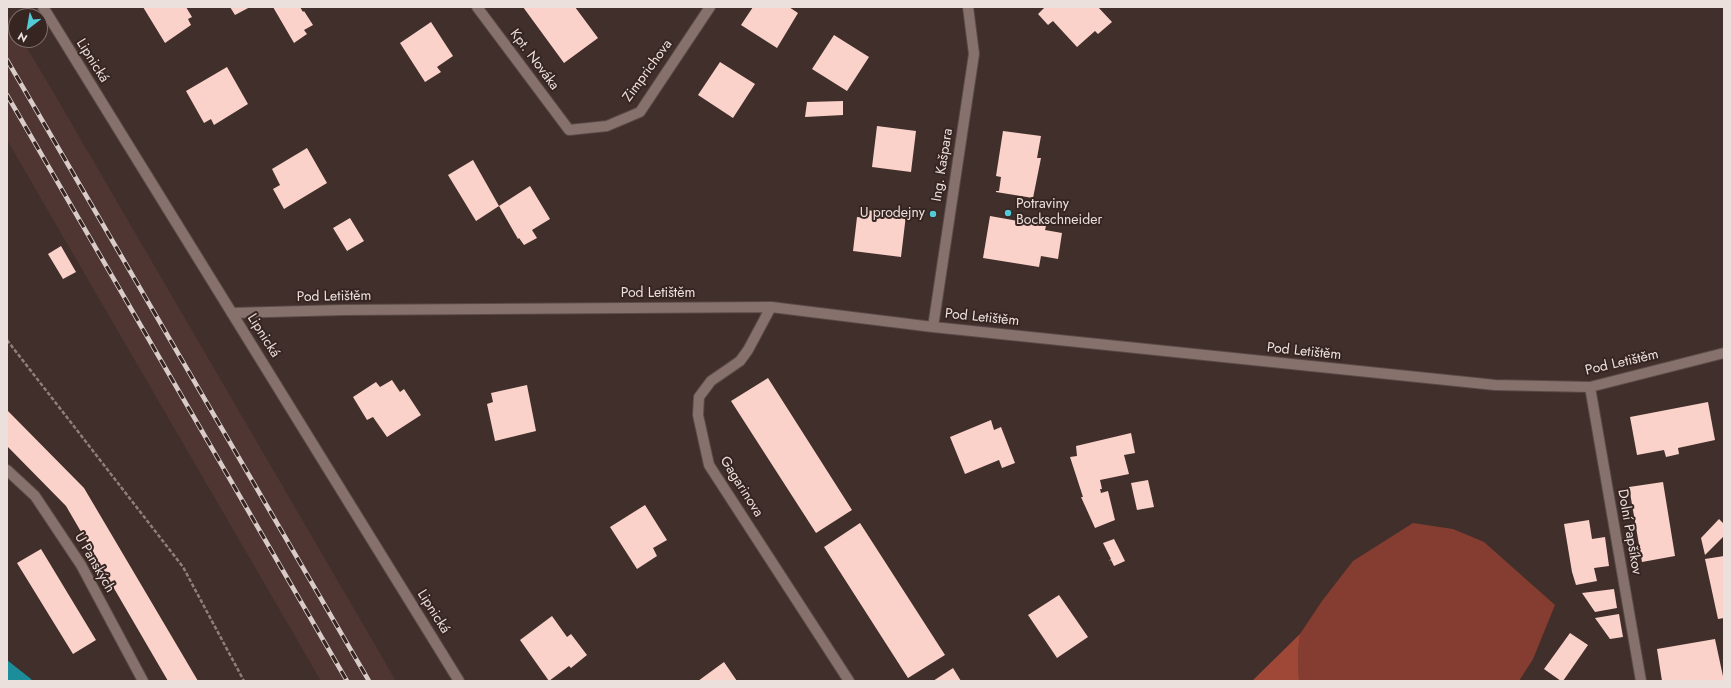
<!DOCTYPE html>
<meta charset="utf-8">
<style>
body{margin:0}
#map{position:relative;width:1731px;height:688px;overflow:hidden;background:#412f2b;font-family:Jost,sans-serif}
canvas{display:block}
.frame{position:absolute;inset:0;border:8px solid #ece0dd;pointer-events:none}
.north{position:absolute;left:8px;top:8px;width:40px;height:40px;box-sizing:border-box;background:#372521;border:1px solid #7f706c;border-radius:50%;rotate:211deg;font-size:11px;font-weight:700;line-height:16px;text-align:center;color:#ece0dd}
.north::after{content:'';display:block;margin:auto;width:14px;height:18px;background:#52cbd8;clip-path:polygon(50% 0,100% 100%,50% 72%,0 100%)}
</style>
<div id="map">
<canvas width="1731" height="688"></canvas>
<div class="frame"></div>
<div class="north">N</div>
</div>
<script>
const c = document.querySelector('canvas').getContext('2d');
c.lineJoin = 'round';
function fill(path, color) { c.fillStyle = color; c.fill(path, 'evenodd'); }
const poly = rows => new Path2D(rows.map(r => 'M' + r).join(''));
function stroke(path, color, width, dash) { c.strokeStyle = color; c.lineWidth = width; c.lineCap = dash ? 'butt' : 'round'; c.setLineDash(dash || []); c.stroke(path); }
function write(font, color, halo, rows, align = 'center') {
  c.font = font + ' Jost,sans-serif'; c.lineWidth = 4; c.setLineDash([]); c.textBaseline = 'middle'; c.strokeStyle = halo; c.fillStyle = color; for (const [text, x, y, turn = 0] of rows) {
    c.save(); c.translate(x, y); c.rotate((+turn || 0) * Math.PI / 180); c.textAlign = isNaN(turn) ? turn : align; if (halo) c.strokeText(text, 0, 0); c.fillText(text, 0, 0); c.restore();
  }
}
fill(poly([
 [7,14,16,29,16,40,22,40,48,83,396,681,321,681,7,140]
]), '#4f3632');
fill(poly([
 [1413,523,1453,529,1484,542,1555,605,1533,659,1519,681,1299,681,1298,653,1300,634,1322,601,1353,561]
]), '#843d30');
fill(poly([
 [1300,634,1298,653,1299,681,1252,681]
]), '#9f4838');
fill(poly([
 [7,660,31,679,32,681,7,681]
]), '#1b8e99');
fill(poly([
 [143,7,186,7,192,17,188,19,191,25,165,43],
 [230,7,250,7,235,15],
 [273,7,300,7,303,12,304,11,313,25,304,30,307,34,294,43],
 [523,7,575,7,598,38,564,63],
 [753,7,789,7,798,13,777,48,741,25],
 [1045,7,1098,7,1112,22,1098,34,1095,31,1077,47,1053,21,1048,25,1038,14],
 [431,22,453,56,437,67,441,72,425,82,400,43],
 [834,35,869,57,847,91,812,69],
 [720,62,755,84,733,118,698,95],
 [227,67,248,104,214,125,211,119,204,123,186,91],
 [843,101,843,115,805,117,807,102],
 [877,126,916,131,911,172,872,167],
 [1003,131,1041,136,1037,158,1041,158,1033,198,996,192,996,191,999,191,1001,177,996,176],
 [307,148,327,183,284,209,273,189,280,185,272,169],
 [473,160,499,206,530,186,550,219,532,230,537,238,524,245,519,238,518,239,499,206,476,221,448,175],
 [866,210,906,215,901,257,853,251,857,217,866,218],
 [990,216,1046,226,1045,230,1062,233,1058,259,1041,256,1039,267,983,258],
 [350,218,364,241,347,251,333,228],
 [61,246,76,272,63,279,48,254],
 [768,378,852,510,816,533,731,401],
 [392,380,400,392,404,389,421,415,387,437,373,417,367,420,353,397,376,382,380,387],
 [527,385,536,431,495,441,487,404,493,402,491,393],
 [1708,402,1715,440,1678,448,1679,454,1666,457,1664,450,1637,455,1630,417],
 [7,410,84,488,198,681,168,681,66,506,7,446],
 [991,420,994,430,1001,427,1015,463,1002,468,999,460,965,474,950,437],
 [1131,433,1135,453,1124,455,1129,474,1100,480,1102,489,1100,489,1101,493,1108,491,1115,520,1095,528,1081,497,1083,497,1070,457,1077,456,1076,446],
 [1148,480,1154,507,1137,510,1131,483],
 [1663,482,1675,556,1642,562,1629,487],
 [645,505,667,540,653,548,657,556,637,569,610,527],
 [1719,519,1724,524,1724,536,1705,555,1701,538],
 [1589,520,1592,539,1605,537,1609,566,1594,568,1597,581,1576,585,1572,572,1564,524],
 [860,523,945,655,908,678,824,547],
 [1114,539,1125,561,1114,566,1111,560,1109,561,1111,559,1103,543],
 [41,549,96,640,73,654,17,563],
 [1724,556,1724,618,1718,619,1705,559],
 [1614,589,1617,608,1595,612,1582,593],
 [1059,595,1088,637,1057,658,1028,615],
 [1619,614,1623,637,1610,639,1595,618],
 [552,616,567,637,571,634,587,655,571,668,569,666,549,681,520,640],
 [1570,633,1588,645,1563,681,1561,681,1544,669],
 [1715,639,1724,681,1662,681,1657,649],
 [724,662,737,681,698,681],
 [953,668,961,681,933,681]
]), '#fbd2ca');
const service = poly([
 [7,470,35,496,81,565,143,681]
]);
const minor = poly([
 [477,7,569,130,607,126,640,112,710,7],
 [771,307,748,350,740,361,711,381,699,397,698,415,709,465,849,681],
 [232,313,343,310,771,307,933,327,1495,385,1590,387,1724,353],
 [933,327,974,54,968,7],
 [1590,387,1641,681]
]);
const tertiary = poly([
 [43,7,459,681]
]);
stroke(service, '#5a4b48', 12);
stroke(minor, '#5a4b48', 12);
stroke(tertiary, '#5a4b48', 12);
stroke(poly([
 [7,340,183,567,244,681]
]), '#8e7f7b', 2.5, [4, 2]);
stroke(service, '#86716c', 10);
stroke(minor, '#86716c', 10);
stroke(tertiary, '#86716c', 10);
const rail = poly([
 [7,60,369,681],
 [7,95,347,681]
]);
stroke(rail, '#d8cbc8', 4.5);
stroke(rail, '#372521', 3, [9]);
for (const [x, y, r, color] of [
 [1008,213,4,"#52cbd8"],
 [933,214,4,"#52cbd8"]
]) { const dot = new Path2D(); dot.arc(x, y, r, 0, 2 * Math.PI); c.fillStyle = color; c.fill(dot); stroke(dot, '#372521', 1.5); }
write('14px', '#ece0dd', '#372521', [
 ["Kpt. Nováka",534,60,53],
 ["Lipnická",92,61,58],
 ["Zimprichova",648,71,-54],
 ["Ing. Kašpara",943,165,-81],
 ["Pod Letištěm",658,294],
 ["Pod Letištěm",334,297,-1],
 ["Pod Letištěm",982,318,6],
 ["Lipnická",263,336,58],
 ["Pod Letištěm",1304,352,6],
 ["Pod Letištěm",1622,363,-13],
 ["Gagarinova",741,487,58],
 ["Dolní Papšíkov",1629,532,80],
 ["U Panských",94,563,60],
 ["Lipnická",433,612,58]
]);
write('14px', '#ece0dd', '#372521', [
 ["Potraviny",1016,205],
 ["Bockschneider",1016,221],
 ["U prodejny",925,214,"right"]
], 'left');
</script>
